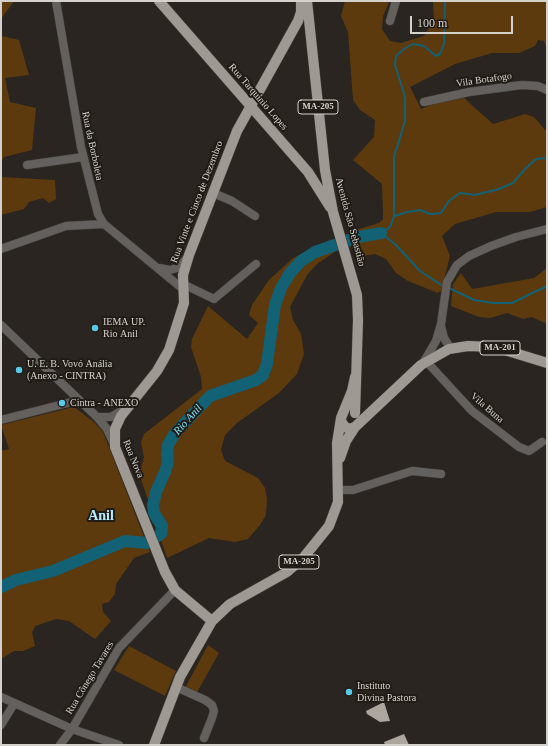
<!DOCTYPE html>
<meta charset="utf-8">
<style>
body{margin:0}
#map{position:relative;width:548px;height:746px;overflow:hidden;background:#2a2520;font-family:Georgia,serif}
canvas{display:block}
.frame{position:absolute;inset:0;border:2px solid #d5d2ce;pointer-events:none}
.scale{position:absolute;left:410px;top:16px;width:103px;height:18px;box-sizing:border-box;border:2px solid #d5d2ce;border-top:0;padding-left:5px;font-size:12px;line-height:14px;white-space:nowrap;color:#d5d2ce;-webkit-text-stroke:3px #211c16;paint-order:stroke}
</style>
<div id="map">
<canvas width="548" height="746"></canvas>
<div class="frame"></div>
<div class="scale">100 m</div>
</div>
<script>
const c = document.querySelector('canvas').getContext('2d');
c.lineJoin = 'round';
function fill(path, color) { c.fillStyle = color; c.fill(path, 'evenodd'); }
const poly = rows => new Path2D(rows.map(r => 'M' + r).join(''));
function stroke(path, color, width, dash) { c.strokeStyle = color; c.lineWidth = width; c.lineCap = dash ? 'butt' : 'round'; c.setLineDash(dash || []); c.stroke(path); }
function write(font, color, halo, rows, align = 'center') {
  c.font = font + ' Georgia,serif'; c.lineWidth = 4; c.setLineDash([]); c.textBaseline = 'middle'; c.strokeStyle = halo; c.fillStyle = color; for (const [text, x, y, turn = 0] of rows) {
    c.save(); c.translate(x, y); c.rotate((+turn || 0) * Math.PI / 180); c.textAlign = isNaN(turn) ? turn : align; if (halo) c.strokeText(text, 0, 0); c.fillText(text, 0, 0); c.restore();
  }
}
fill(poly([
 [1,1,14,1,1,19],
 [345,1,389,2,383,16,382,29,390,41,401,43,424,36,434,20,433,1,547,1,547,49,544,41,538,40,535,46,519,53,492,53,455,64,410,87,421,109,436,103,464,98,493,124,525,114,534,117,547,132,547,207,530,212,496,212,455,224,442,236,450,256,441,291,438,293,408,281,396,273,386,259,375,254,357,257,349,232,379,223,383,219,383,213,382,184,353,160,374,137,375,120,360,110,353,100,348,32,341,16],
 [1,36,19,40,29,75,5,78,10,102,36,108,32,150,4,157,1,162],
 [1,177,55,180,56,199,49,203,43,198,29,202,24,209,1,215],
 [332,239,336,251,317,264,307,275,290,307,293,320,301,334,304,354,297,374,279,393,237,423,225,435,221,450,225,461,258,478,265,488,267,499,266,515,260,525,248,539,235,542,209,538,167,558,139,473,144,458,141,442,144,434,202,389,201,377,191,347,192,339,208,306,247,339,258,323,249,315,252,305,268,281,293,258],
 [547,268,547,324,532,317,523,319,507,313,490,318,479,317,451,306,453,284,461,273,472,289,534,278],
 [74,407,94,422,103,432,150,552,134,558,116,584,115,594,109,602,102,604,103,612,111,621,95,639,69,621,56,619,35,626,32,632,35,646,23,651,14,651,1,659,1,451,9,449,1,425],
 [208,645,219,653,196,694,185,688],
 [129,646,176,671,165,696,114,670]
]), '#5c3a0d');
stroke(poly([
 [395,216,407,212,420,210,430,214,441,213,449,201,460,193,475,195,499,189,513,183,525,169,536,159,547,158],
 [443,286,420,271,396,245,381,233,390,227,394,216,394,157,405,121,405,97,395,65,396,56,404,49,413,44,424,46,436,56,440,54,444,44,445,1],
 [449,288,474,300,493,303,512,303,547,286]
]), '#126175', 2);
stroke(poly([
 [1,587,16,580,53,571,125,541,147,543,161,534,162,526,154,513,153,505,156,492,165,472,168,462,167,454,168,445,175,433,210,396,256,380,263,375,267,364,275,305,281,288,290,273,301,261,315,252,358,237,381,233]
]), '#126175', 12);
fill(poly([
 [384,702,390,721,380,722,367,714,366,711],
 [404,734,409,745,385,745,384,742]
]), '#ada69f');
const minor = poly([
 [56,1,81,147,98,214,104,224,184,290],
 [390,21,396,1],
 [424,102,469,92,522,85,538,86,547,90],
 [27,165,83,157],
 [213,193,232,201,255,216],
 [1,249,66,226,104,224],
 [159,268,170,270,177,268,187,258],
 [183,284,214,299,256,264],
 [1,325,97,417,107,429,114,444],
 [441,326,444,338,451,349],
 [426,361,472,411,519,447,529,451,542,442],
 [423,363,436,341,441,324,447,282,457,265,469,256,491,246,516,237,547,229],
 [97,417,111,417,125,409],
 [1,420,79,400],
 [338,490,353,490,412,471,441,474],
 [176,687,205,700,212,705,214,711,212,718,204,738],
 [1,697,72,729,119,745],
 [1,725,14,704],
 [60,745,72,729,119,648,175,590]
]);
const major = poly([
 [159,1,308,172,330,207],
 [307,1,325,170,333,212,357,295,358,320,355,413],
 [341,421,345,427,350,429,355,427,421,365,449,349,468,346,495,347,547,363],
 [340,458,346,441,355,427],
 [212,621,175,590,165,572,115,447,115,429,121,416,157,371,169,350,184,303,183,275,189,255,237,131,298,21,301,12,301,1],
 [154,745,180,677,212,621,230,604,287,572,304,557,329,526,338,502,337,443,341,418,352,391,355,377]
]);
stroke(minor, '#45413c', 9);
stroke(major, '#45413c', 11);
stroke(minor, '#63605d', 8);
stroke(major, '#9f9994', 10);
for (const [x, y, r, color] of [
 [95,328,4,"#5bc8e6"],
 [19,370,4,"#5bc8e6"],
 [62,403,4,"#5bc8e6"],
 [349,692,4,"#5bc8e6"]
]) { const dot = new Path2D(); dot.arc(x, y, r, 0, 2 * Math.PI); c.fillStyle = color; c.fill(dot); stroke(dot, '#211c16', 1.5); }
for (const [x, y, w] of [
 [318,107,40],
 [500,348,40],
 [299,562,40]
]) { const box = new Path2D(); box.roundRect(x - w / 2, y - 7, w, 14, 3); c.fillStyle = '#211c16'; c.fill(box); stroke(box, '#d5d2ce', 1); }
write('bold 9px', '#d5d2ce', null, [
 ["MA-205",318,107],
 ["MA-201",500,348],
 ["MA-205",299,562]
]);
write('10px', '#d5d2ce', '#211c16', [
 ["Vila Botafogo",484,80,-8],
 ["Rua Tarquinio Lopes",258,97,49],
 ["Rua da Borboleta",92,146,78],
 ["Rua Vinte e Cinco de Dezembro",197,202,-69],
 ["Avenida São Sebastião",350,222,75],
 ["Vila Buna",487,408,41],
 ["Rua Nova",133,459,68],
 ["Rua Cônego Tavares",90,678,-59]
]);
write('10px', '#d5d2ce', '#211c16', [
 ["IEMA UP.",103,322],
 ["Rio Anil",103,334],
 ["U. E. B. Vovó Anália",27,364],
 ["(Anexo - CINTRA)",27,376],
 ["Cintra - ANEXO",70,403],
 ["Instituto",357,686],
 ["Divina Pastora",357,698]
], 'left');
write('italic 11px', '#7fe2ff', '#211c16', [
 ["Rio Anil",188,420,-48]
]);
write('bold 14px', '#b6ecfd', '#211c16', [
 ["Anil",101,516]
]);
</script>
